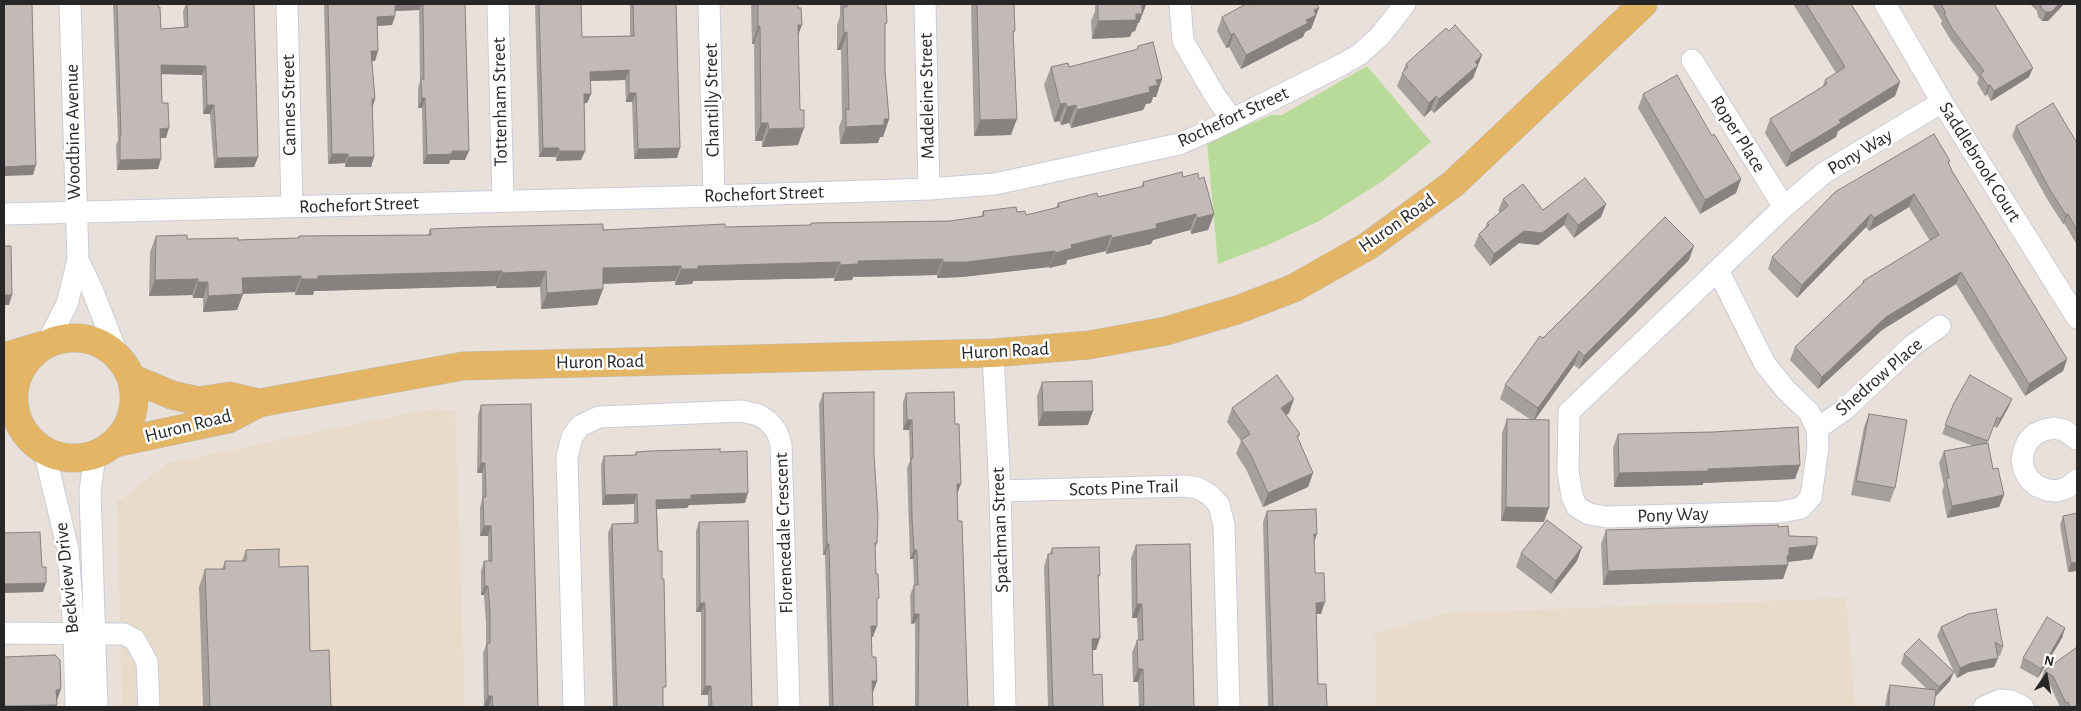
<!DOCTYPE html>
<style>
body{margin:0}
#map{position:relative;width:2081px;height:711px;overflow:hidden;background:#e9e0da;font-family:"Alegreya Sans",sans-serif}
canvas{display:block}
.frame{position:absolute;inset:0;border:5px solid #272727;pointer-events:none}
.north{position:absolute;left:2021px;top:651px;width:50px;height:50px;-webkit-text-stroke:4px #fff;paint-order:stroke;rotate:12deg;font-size:14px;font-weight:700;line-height:20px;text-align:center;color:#272727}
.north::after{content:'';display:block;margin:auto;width:18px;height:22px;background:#272727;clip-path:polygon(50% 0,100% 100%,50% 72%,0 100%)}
</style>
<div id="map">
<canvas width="2081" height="711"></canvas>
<div class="frame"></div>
<div class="north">N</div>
</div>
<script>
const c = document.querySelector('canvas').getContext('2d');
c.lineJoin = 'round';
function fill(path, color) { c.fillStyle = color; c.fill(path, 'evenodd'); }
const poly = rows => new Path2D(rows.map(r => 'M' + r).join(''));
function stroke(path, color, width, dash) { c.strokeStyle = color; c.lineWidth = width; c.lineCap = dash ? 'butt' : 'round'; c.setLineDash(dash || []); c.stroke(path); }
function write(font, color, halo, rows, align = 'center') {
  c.font = font + ' "Alegreya Sans",sans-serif'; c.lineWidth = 5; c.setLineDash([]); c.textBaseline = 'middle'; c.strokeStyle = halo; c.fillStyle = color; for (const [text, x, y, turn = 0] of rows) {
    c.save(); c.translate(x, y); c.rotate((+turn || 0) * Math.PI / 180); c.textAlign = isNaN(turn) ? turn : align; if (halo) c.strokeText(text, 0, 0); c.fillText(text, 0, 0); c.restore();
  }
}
fill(poly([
 [430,409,455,410,465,707,122,707,117,502,168,463],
 [1846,598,1855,707,1376,707,1375,633,1448,613]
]), '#e9dbca');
fill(poly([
 [1367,66,1431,142,1383,181,1319,221,1270,244,1218,264,1207,142,1271,115,1282,115]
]), '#b9db9a');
const minor = poly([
 [287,4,292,206],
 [498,4,503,201],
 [709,4,714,196],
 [925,4,929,189],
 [1180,4,1183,41,1214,94,1232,120],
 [1885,4,1942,102,2077,318],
 [1692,60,1784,207],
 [4,214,714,196,929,189,995,184,1179,144,1211,130,1343,64,1360,54,1380,36,1405,4],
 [78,260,92,289,118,356],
 [1718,270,1765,364,1786,390,1809,412,1817,429,1818,447,1811,497,1801,508,1781,512,1607,517,1589,514,1577,507,1572,496,1568,471,1569,412,1784,207,1824,173,1942,102],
 [46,345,67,304,78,260,70,4],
 [993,353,1000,491,1005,707],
 [1817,429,1844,410,1913,345,1940,326],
 [2077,439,2064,430,2054,428,2044,430,2035,434,2028,441,2024,450,2022,460,2024,470,2029,479,2037,486,2047,490,2057,491,2067,488,2077,480],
 [44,450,68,550,74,632,76,707],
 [95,455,90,491,97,707],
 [1000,491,1185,486,1198,488,1210,495,1219,505,1224,525,1229,707],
 [4,633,124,634,135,640,147,662,149,707],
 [574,707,567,457,572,437,580,426,599,417,741,411,759,415,769,422,777,432,781,444,789,707],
 [1984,707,2000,700,2011,701,2023,707]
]);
const major = poly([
 '14 398a60 60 0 1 1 120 0a60 60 0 1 1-120 0Z',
 [4,357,44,345],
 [131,378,172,395,198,401,230,396,259,403],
 [115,443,228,419,259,403,463,366,993,353,1089,345,1166,331,1237,310,1294,288,1368,246,1453,184,1643,4]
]);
stroke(minor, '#c8cdd8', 23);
stroke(major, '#bebebe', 29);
stroke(minor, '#fff', 21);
stroke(major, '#e4b564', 28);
fill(poly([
 [113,4,158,4,161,29,184,27,183,11,186,4,254,4,258,157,254,167,214,168,210,114,203,114,202,75,162,74,162,103,166,138,161,138,158,169,117,170,116,145,118,140],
 [324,4,465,4,465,160,450,160,449,164,423,164,422,108,418,108,418,88,420,81,419,10,395,11,395,16,392,25,377,26,375,61,372,61,375,99,372,108,374,157,371,167,345,167,345,163,328,164],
 [535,4,581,4,582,37,630,36,630,4,676,4,677,158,634,159,632,102,626,102,625,80,590,81,591,94,587,103,584,103,585,151,581,160,556,161,556,157,539,157],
 [751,4,798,4,798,145,762,147,762,141,755,141,754,44,752,44],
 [840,4,886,4,885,28,885,70,889,119,883,137,880,137,878,143,840,144,839,127,842,119,841,50,837,50,837,25,840,16],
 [971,4,1014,4,1011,135,974,136],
 [1095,4,1146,4,1146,5,1139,23,1138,23,1135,31,1132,32,1130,37,1092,39,1091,21,1095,11],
 [1793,4,1851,4,1900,82,1895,96,1838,131,1836,137,1786,167,1765,133,1770,119,1822,88,1825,80,1836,73],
 [1932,4,1994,4,2029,77,1991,101,1987,94,1985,96,1977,83,1979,78,1950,39,1941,24,1942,21],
 [2030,4,2064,4,2048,21,2042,21,2038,17,2037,11],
 [1249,5,1319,8,1311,29,1305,32,1303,37,1241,69,1229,47,1226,48,1217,31,1222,17],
 [1449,31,1482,55,1473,78,1434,113,1431,110,1424,117,1397,86,1406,64],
 [1138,46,1162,79,1156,97,1153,97,1151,103,1146,104,1143,110,1071,128,1069,123,1061,125,1059,121,1054,122,1044,85,1051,67,1069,67,1137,50],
 [1643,94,1712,136,1741,179,1736,193,1700,214,1638,108],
 [2016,126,2077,143,2077,245,2064,223,2063,224,2047,199,2012,136],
 [1950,161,1949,164,1952,171,2067,359,2063,371,2025,396,1956,284,1882,330,1818,389,1790,360,1795,347,1862,284,1863,281,1930,241,1909,207,1869,231,1866,227,1797,298,1768,269,1772,257],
 [1183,177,1199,179,1214,214,1208,230,1191,234,1190,230,1153,240,1151,244,1106,254,1106,251,1067,260,1066,264,1049,268,1049,267,962,277,937,278,937,275,853,277,852,280,834,281,834,278,693,281,692,284,675,285,675,281,603,284,603,289,597,305,541,309,540,287,496,288,496,286,314,291,313,295,295,295,295,292,243,294,237,310,203,312,203,298,193,298,192,295,149,296,150,252,156,236,187,239,238,240,298,238,299,236,428,235,430,229,603,230,810,225,811,223,950,221,981,217,983,211,1017,212,1026,215,1056,208,1058,203,1098,197,1141,187,1143,182],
 [1503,199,1543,210,1606,204,1601,217,1574,238,1564,225,1538,245,1519,243,1490,266,1474,246,1479,234,1485,228,1487,223,1500,213,1498,211],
 [1689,260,1579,369,1574,365,1535,420,1544,522,1501,521,1502,433,1507,419,1531,420,1500,399,1505,385,1543,338],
 [1042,382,1088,425,1038,426,1037,396],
 [823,393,874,455,877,543,875,549,877,605,873,637,872,637,872,657,877,681,873,692,873,707,829,707,825,555,823,555,819,404],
 [906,393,955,424,958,521,968,707,915,707,915,623,911,624,910,595,914,585,913,559,910,559,909,528,907,468,910,461,909,430,903,430,903,402],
 [2012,399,2008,408,1997,428,1993,426,1987,443,1993,469,2004,495,1999,507,1947,518,1942,491,1944,486,1939,463,1944,451,1973,446,1942,434,1954,403],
 [481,405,538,707,489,707,489,706,484,706,483,653,486,645,486,623,484,595,481,595,481,571,484,561,488,561,488,536,480,536,480,507,482,499,482,473,477,473,478,415],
 [1232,408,1289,413,1286,415,1300,434,1298,438,1313,473,1308,487,1263,507,1246,469,1236,454,1241,441,1227,422],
 [1869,414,1895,488,1890,502,1851,495,1864,427],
 [1618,434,1800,465,1795,479,1703,483,1703,485,1614,487,1613,448],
 [636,452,720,452,745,503,689,505,687,508,657,509,663,707,613,707,608,533,612,524,634,524,634,504,602,505,601,465,604,456,635,455],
 [1267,511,1314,542,1315,573,1321,614,1316,614,1318,684,1327,707,1268,707,1263,522],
 [2063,516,2077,571,2068,572,2060,525],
 [699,522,752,707,708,707,708,695,701,695,701,612,696,612,696,531],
 [1778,527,1789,536,1817,545,1812,559,1788,562,1783,579,1603,585,1601,544,1606,530],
 [1136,545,1194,707,1139,707,1138,682,1133,682,1132,653,1137,640,1138,640,1137,618,1132,618,1131,558],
 [1582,547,1577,561,1551,594,1516,567,1521,553],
 [1052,548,1100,575,1098,580,1096,650,1093,650,1093,675,1103,707,1048,707,1044,566,1048,554,1050,554],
 [246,550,279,567,331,707,203,707,199,587,205,569,222,569,225,561,242,561],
 [1968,614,2003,647,2000,656,1997,655,1998,658,1994,667,1968,672,1957,678,1937,636,1941,627],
 [2065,628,2062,638,2038,678,2020,668,2023,658],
 [2077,647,2077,707,2060,707,2050,685,2041,680,2044,671],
 [1904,654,1950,681,1935,697,1934,707,1885,707,1887,694,1890,685,1927,689,1901,664]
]), '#a6a09d');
fill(poly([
 [394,4,422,4,419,10,391,11],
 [2059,4,2064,4,2048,21,2042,21,2046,12],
 [1142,5,1146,5,1139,23,1138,23,1135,31,1132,32,1130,37,1092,39,1098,21,1136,14],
 [1319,8,1311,29,1305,32,1303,37,1241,69,1246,55,1306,20,1314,10],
 [395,16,392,25,374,26,377,17],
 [798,25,802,25,795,43],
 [758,26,760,26,754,44,752,44],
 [847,32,841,50,837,50,844,33],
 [1234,33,1229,47,1226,48,1231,35],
 [371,51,378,51,375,61,368,61],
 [1482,55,1473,78,1434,113,1439,99,1475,62],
 [161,65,206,66,202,75,158,74],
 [2033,68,2029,77,1991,101,1994,91],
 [629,70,625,80,587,81,590,72],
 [1162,79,1156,97,1153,97,1151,103,1146,104,1143,110,1071,128,1077,110,1149,87,1156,80],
 [1900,82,1895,96,1838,131,1836,137,1786,167,1791,153,1839,120],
 [1990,85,1987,94,1985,96,1988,86],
 [629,93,636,93,632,102,626,102],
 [584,94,591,94,587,103,580,104],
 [1436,96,1431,110,1424,117,1429,103],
 [422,98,425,98,422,108,418,108],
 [372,99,375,99,372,109],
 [1066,103,1059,121,1054,122,1060,104],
 [207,105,214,105,210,114,203,114],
 [1076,105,1069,123,1061,125,1067,107],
 [884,119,889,119,883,137,880,137,878,143,840,144,846,127],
 [1017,119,1011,135,974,136,980,120],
 [761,123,768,123,762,141,755,141],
 [169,128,166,138,157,138,160,129],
 [804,128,798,145,762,147,769,129],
 [543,148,559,148,556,157,539,157],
 [680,148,677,158,634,159,638,149],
 [452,151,469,151,465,160,450,160,449,164,423,164,427,155],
 [559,151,585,151,581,160,556,161],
 [332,154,348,154,345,163,328,164],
 [258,157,254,167,214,168,217,158],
 [348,157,374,157,371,167,345,167],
 [161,159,158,169,117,170,120,160],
 [36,165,33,175,4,176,4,167],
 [1741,179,1736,193,1700,214,1705,200],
 [1914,194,1909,207,1869,231,1874,218],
 [1606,204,1601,217,1574,238,1578,225],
 [1568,213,1564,225,1538,245,1519,243,1490,266,1494,254,1524,231],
 [1196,214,1190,230,1153,240,1151,244,1106,254,1112,238,1156,224],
 [1214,214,1208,230,1191,234,1197,218],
 [1871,214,1866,227,1797,298,1802,285],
 [2068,214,2064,223,2063,224,2066,215],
 [1111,235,1106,251,1067,260,1066,264,1049,268,1055,253,1071,245],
 [1694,246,1689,260,1579,369,1584,356],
 [1055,251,1049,267,962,277,937,278,943,262],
 [943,259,937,275,853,277,852,280,834,281,840,265,858,261],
 [840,262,834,278,693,281,692,284,675,285,681,269,698,266],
 [681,266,675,281,597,284,603,268],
 [502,271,496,286,314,291,313,295,295,295,301,279,318,276],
 [546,271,540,287,496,288,502,273],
 [1961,272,1956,284,1882,330,1818,389,1822,377,1886,317],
 [301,276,295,292,236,294,242,278],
 [198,279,192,295,149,296,155,280],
 [198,282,208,282,203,298,193,298],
 [603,289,597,305,541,309,547,293],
 [243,294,237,310,203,312,208,296],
 [4,295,12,295,9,305,4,305],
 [1579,351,1574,365,1533,422,1538,408],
 [2067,359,2063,371,2025,396,2029,384],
 [1294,399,1289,413,1276,422,1281,408],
 [2012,399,2008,408,1997,428,2000,419],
 [1093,411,1088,425,1038,426,1043,412],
 [907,420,912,420,909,430,903,430],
 [481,463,485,463,482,473,477,473],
 [1800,465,1795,479,1703,483,1703,485,1614,487,1619,473],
 [1313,473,1308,487,1263,507,1268,493],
 [957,484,961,484,957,494],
 [748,493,745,503,689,505,687,508,653,509,656,500,691,495],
 [637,494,634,504,602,505,605,495],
 [2004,495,1999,507,1947,518,1952,506],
 [1506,507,1549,508,1544,522,1501,521],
 [484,526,491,526,488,536,480,536],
 [1314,534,1317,534,1313,545],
 [827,544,829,544,825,555,823,555],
 [1817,545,1812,559,1787,562,1788,565,1783,579,1603,585,1608,571],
 [1582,547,1577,561,1551,594,1556,581],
 [914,550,917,550,913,559,910,559],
 [2077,562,2077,571,2068,572,2071,563],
 [46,583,43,592,4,593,4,584],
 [485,586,488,586,484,595,481,595],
 [1325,602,1321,614,1312,614,1316,603],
 [700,603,705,603,701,612,696,612],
 [1137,604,1142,604,1137,618,1132,618],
 [914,614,919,614,915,623,911,624],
 [871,626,877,626,873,637,867,637],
 [2065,628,2062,638,2038,678,2041,669],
 [1100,638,1096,650,1088,650,1092,639],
 [1998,658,1994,667,1968,672,1957,678,1960,668,1971,663],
 [1138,669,1143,669,1138,682,1133,682],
 [1954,672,1950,681,1935,697,1939,687],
 [872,681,877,681,873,692],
 [705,686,711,686,708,695,701,695],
 [61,689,56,703,56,690],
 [488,696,492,696,489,706,484,706],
 [57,705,56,707,4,707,4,706]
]), '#87827f');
const building = poly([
 [4,4,32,4,36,165,4,167,4,4],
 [117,4,158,4,158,7,160,7,161,29,188,27,187,4,254,4,258,157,217,158,214,105,207,105,206,66,161,65,162,103,168,103,169,128,160,129,161,159,120,160,120,135,121,135,117,4],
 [328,4,395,4,395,16,377,17,378,51,371,51,375,99,372,99,374,157,348,157,348,154,332,154,328,4],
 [423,4,465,4,469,151,452,151,452,154,427,155,425,98,422,98,421,79,424,79,423,4],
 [539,4,581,4,582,37,634,36,633,4,676,4,680,148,638,149,636,93,629,93,629,70,590,72,591,94,584,94,585,151,559,151,559,148,543,148,539,4],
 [758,4,798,4,798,8,801,8,802,25,798,25,800,110,804,110,804,128,769,129,768,123,761,123,760,26,758,26,758,4],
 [847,4,886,4,887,23,885,23,885,70,889,119,884,119,884,125,846,127,846,109,849,110,847,32,844,33,843,7,847,7,847,4],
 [977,4,1014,4,1015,31,1013,31,1017,119,980,120,977,4],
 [1098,4,1146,4,1146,5,1142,5,1142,14,1136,14,1136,20,1098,21,1098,4],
 [1246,4,1249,4,1249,5,1252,4,1317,4,1319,8,1314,10,1316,15,1306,20,1308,23,1246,55,1234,33,1231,35,1222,17,1246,4],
 [1806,4,1851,4,1900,82,1839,120,1841,123,1791,153,1770,119,1827,84,1825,80,1845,67,1806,4],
 [1941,4,1994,4,2033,68,1994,91,1990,85,1988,86,1980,74,1984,71,1953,30,1944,14,1946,13,1941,4],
 [2041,4,2059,4,2051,12,2046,12,2041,8,2041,4],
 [1455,25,1482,55,1475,62,1478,65,1439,99,1436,96,1429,103,1402,73,1408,67,1406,64,1446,28,1449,31,1455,25],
 [1153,42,1162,79,1156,80,1158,85,1149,87,1150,92,1077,110,1076,105,1067,107,1066,103,1060,104,1051,67,1068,63,1069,67,1138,49,1138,46,1153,42],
 [1677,75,1712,136,1714,134,1741,179,1705,200,1643,94,1677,75],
 [2053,103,2077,143,2077,230,2068,214,2066,215,2050,190,2016,126,2053,103],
 [1934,134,1950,161,1948,162,1952,171,2067,359,2029,384,1961,272,1886,317,1822,377,1795,347,1864,282,1863,281,1939,235,1914,194,1874,218,1871,214,1802,285,1772,257,1835,192,1934,134],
 [1182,172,1183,177,1198,173,1199,179,1204,177,1214,214,1197,218,1196,214,1156,224,1157,228,1112,238,1111,235,1071,245,1072,248,1055,253,1055,251,967,262,943,262,943,259,858,261,858,264,840,265,840,262,698,266,698,269,681,269,681,266,603,268,603,289,547,293,546,271,502,273,502,271,318,276,318,279,301,279,301,276,242,278,243,294,208,296,208,282,198,282,198,279,155,280,156,236,187,235,187,239,238,238,238,240,299,238,299,236,431,235,430,229,477,227,603,224,603,230,725,224,725,227,811,225,811,223,950,221,984,216,983,211,1016,207,1017,212,1025,211,1026,215,1059,207,1058,203,1097,193,1098,197,1144,186,1143,182,1182,172],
 [1585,178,1606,204,1578,225,1568,213,1542,233,1524,231,1494,254,1479,234,1489,225,1487,223,1508,206,1503,199,1523,184,1543,210,1585,178],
 [1665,217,1694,246,1584,356,1579,351,1538,408,1505,385,1540,336,1543,338,1665,217],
 [4,246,11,246,12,295,4,295,4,246],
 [1277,375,1294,399,1281,408,1300,434,1297,436,1313,473,1268,493,1251,455,1241,440,1250,434,1232,408,1277,375],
 [1970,375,2012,399,2000,419,1997,417,1988,441,1945,425,1954,403,1970,375],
 [1092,381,1093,411,1043,412,1042,382,1092,381],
 [874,392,874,455,878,517,877,543,875,543,876,574,878,574,879,598,877,598,877,626,871,626,872,657,876,657,877,681,872,681,873,707,833,707,829,544,827,544,823,393,874,392],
 [954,392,955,424,959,424,961,484,957,484,958,521,962,521,968,707,918,707,919,614,914,614,914,585,918,585,917,550,914,550,912,518,911,458,913,458,912,420,907,420,906,393,954,392],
 [531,404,538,707,493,707,492,696,488,696,487,644,490,643,490,613,488,586,485,586,484,561,492,561,491,526,484,526,483,497,486,497,485,463,481,463,481,405,531,404],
 [1869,414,1907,420,1895,488,1856,481,1869,414],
 [1507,419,1549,420,1549,508,1506,507,1507,419],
 [1798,427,1800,465,1708,469,1708,471,1619,473,1618,434,1713,432,1798,427],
 [1988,443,1993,469,1998,468,2004,495,1952,506,1946,479,1949,478,1944,451,1988,443],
 [720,449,720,452,747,451,748,493,691,495,691,499,656,500,658,551,662,551,662,579,664,579,666,687,663,687,663,707,617,707,612,524,638,523,637,494,605,495,604,456,636,455,636,452,650,451,720,449],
 [1316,509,1317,534,1314,534,1315,573,1324,573,1325,602,1316,603,1318,684,1326,684,1327,707,1273,707,1267,511,1316,509],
 [2077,513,2077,562,2071,563,2063,516,2077,513],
 [1547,520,1582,547,1556,581,1521,553,1547,520],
 [748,521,752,707,712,707,711,686,705,686,705,603,700,603,699,522,748,521],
 [1778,525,1778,527,1788,526,1789,536,1817,537,1817,545,1789,548,1789,555,1787,556,1788,565,1608,571,1606,530,1778,525],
 [40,532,42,567,46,567,46,583,4,584,4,533,40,532],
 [1190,544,1194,707,1140,707,1140,705,1144,705,1143,669,1138,669,1137,640,1143,640,1142,604,1137,604,1136,545,1190,544],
 [1099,547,1100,575,1098,575,1100,638,1092,639,1093,675,1102,674,1103,707,1053,707,1048,554,1052,554,1052,548,1099,547],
 [279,549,279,567,308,566,310,651,329,650,331,707,210,707,205,569,225,569,225,561,246,561,246,550,279,549],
 [1996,609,2003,647,1995,642,1998,658,1971,663,1960,668,1941,627,1968,614,1996,609],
 [2047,617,2065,628,2041,669,2023,658,2047,617],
 [1919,639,1954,672,1939,687,1904,654,1919,639],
 [2077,647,2077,705,2073,707,2070,707,2068,702,2066,703,2053,676,2044,671,2077,647],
 [55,655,60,660,61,689,56,690,57,705,4,706,4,657,55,655],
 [1890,685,1936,690,1934,707,1889,707,1889,700,1890,685]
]);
fill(building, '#c1bab6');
stroke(building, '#87827f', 1);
write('19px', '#272727', '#fff', [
 ["Madeleine Street",927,96,-91],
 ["Chantilly Street",712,100,-91],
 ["Tottenham Street",500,102,-91],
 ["Cannes Street",289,105,-91],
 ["Rochefort Street",1233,117,-25],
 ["Woodbine Avenue",73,132,-91],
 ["Roper Place",1738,134,58],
 ["Pony Way",1860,152,-31],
 ["Saddlebrook Court",1980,162,58],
 ["Rochefort Street",764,194,-2],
 ["Rochefort Street",359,205,-2],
 ["Huron Road",1397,223,-35],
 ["Huron Road",1005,351,-3],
 ["Huron Road",600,362,-1],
 ["Shedrow Place",1879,377,-41],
 ["Huron Road",188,426,-14],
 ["Scots Pine Trail",1124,488,-2],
 ["Pony Way",1673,515,-2],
 ["Spachman Street",1000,530,-92],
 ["Florencedale Crescent",784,533,-92],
 ["Beckview Drive",67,578,-96]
]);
</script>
